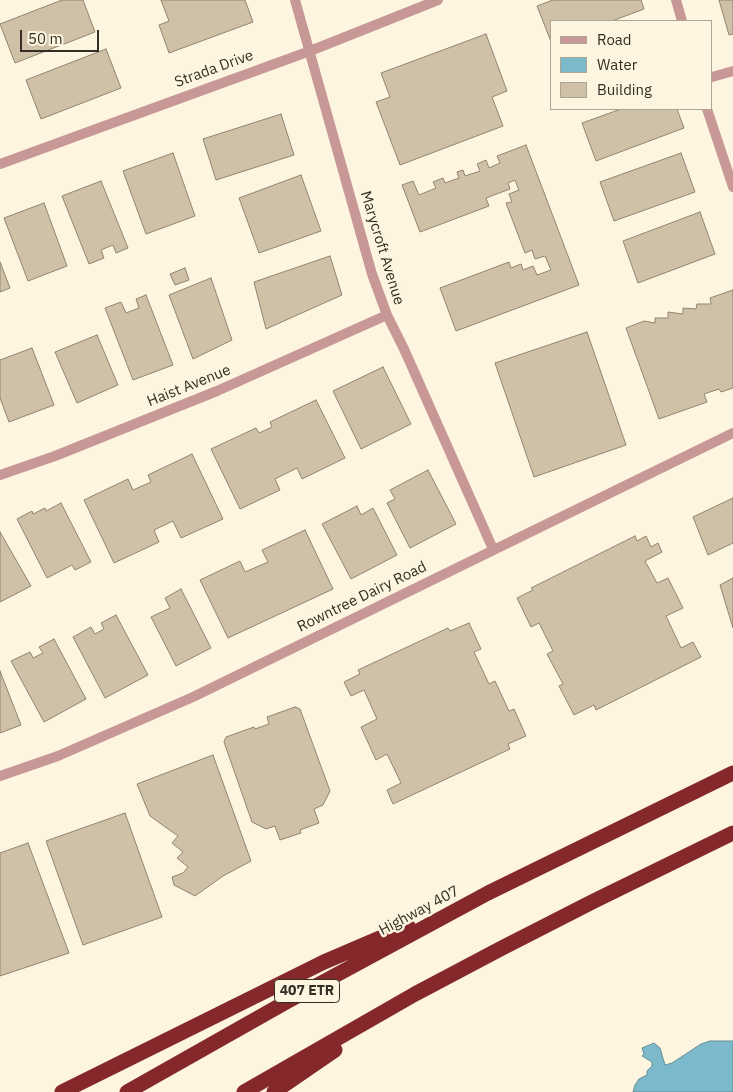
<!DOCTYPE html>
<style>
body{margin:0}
#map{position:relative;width:733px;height:1092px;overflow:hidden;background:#fdf5e0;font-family:"IBM Plex Sans",sans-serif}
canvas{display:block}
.legend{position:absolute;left:550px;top:20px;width:162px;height:90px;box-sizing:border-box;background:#fdf5e0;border:1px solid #aca595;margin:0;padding:6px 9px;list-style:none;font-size:15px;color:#322e24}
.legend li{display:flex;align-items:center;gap:10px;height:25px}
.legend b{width:25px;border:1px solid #aca595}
.scale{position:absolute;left:20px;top:30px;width:79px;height:22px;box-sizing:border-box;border:2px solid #322e24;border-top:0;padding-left:6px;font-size:15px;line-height:18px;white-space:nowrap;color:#322e24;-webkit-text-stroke:4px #fdf5e0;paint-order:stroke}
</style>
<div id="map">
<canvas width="733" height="1092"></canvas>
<ul class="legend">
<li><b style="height:6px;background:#c79895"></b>Road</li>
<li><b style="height:14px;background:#7cb9ca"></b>Water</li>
<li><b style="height:14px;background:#cfc0a8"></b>Building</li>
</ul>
<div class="scale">50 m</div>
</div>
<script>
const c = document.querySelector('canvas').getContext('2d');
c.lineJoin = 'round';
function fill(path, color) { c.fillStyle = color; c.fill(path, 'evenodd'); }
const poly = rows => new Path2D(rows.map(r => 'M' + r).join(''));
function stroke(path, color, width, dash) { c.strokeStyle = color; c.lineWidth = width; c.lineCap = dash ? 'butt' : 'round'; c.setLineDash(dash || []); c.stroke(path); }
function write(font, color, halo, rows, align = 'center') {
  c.font = font + ' "IBM Plex Sans",sans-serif'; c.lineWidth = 5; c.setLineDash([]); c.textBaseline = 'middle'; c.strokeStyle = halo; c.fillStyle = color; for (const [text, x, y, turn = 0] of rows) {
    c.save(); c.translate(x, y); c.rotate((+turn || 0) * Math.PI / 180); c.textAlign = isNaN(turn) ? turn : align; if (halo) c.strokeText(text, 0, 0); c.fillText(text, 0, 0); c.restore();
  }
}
const water = poly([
 [710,1041,733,1041,733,1092,633,1092,635,1085,639,1079,647,1075,647,1071,652,1066,652,1062,642,1056,644,1054,642,1048,654,1043,660,1048,665,1065,672,1063,701,1044,710,1041]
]);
fill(water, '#7cb9ca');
stroke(water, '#668f98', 1);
const building = poly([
 [62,0,83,0,95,32,15,63,0,24,62,0],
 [161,0,245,0,253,22,169,53,159,25,169,21,161,0],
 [553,0,641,0,644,9,612,21,552,21,552,44,537,6,553,0],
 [719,0,733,0,733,34,729,35,719,0],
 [486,34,507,91,492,97,503,126,400,165,376,102,390,97,381,73,486,34],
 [106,49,121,88,41,119,26,80,106,49],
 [621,109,677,109,684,128,596,161,582,123,621,109],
 [281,114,294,155,216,180,203,139,281,114],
 [526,145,579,285,456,331,440,288,509,262,511,268,521,264,523,270,533,266,537,275,551,270,545,256,535,259,532,250,525,253,506,203,512,202,509,194,519,190,515,180,508,183,510,189,486,198,489,206,420,232,402,185,413,181,419,195,436,188,433,182,443,178,445,183,459,178,457,172,463,170,465,176,480,171,477,164,486,160,489,168,500,163,497,156,526,145],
 [173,153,195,216,146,234,123,171,173,153],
 [681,153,695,192,614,221,600,182,681,153],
 [301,175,321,231,259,253,239,198,301,175],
 [101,181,128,248,116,253,113,245,101,250,104,258,89,264,62,196,101,181],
 [44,203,67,266,28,281,4,218,44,203],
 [700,212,715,254,638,283,623,241,700,212],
 [330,256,342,295,266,329,254,282,330,256],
 [0,262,10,288,0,292,0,262],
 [185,268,189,280,175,285,170,274,185,268],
 [211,278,232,340,193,359,169,295,211,278],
 [733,290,733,388,721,392,719,389,704,394,707,402,659,419,626,328,644,321,655,323,655,318,668,318,668,312,683,314,683,308,696,309,697,304,711,304,710,298,733,290],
 [146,295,173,365,133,380,105,308,121,302,126,313,139,308,136,299,146,295],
 [587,332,626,445,534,477,495,363,587,332],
 [97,335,118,385,77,403,55,352,97,335],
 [32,348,54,405,9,422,0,398,0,360,32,348],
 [383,367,411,424,361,449,333,391,383,367],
 [316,400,345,458,302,479,297,468,275,479,280,490,240,509,211,449,256,428,259,433,272,427,270,422,316,400],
 [192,454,223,519,181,538,173,521,154,530,159,542,114,563,84,500,128,479,133,490,151,482,148,475,192,454],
 [428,470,456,524,410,548,387,503,395,499,390,490,428,470],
 [733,498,733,543,708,555,693,517,733,498],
 [61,503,91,562,75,570,72,565,47,578,17,519,32,511,33,514,45,508,46,511,61,503],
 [357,506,361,515,373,508,397,555,351,579,322,524,357,506],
 [305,530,333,589,228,638,200,580,240,561,245,572,268,562,262,550,305,530],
 [0,532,31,586,0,602,0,532],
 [635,536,637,541,646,536,651,547,658,543,662,552,645,561,657,583,668,578,683,608,666,616,681,648,693,642,701,657,596,710,594,705,574,715,559,686,563,684,547,654,553,651,539,623,531,627,517,598,533,590,531,588,635,536],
 [733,578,733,628,720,585,733,578],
 [181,589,211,648,176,666,151,617,170,608,165,598,181,589],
 [116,615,148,675,105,698,73,637,91,627,95,634,104,629,101,623,116,615],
 [469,623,481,649,474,652,489,684,495,681,509,711,514,709,526,736,508,744,510,749,393,804,387,790,401,783,387,754,376,760,361,727,377,719,364,690,351,696,344,682,360,674,358,670,448,628,450,631,469,623],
 [54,639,86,699,44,722,11,661,30,652,33,658,43,653,39,647,54,639],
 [0,671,21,725,0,733,0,671],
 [295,707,300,709,330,791,323,805,314,809,319,823,300,830,301,833,280,840,275,826,266,829,252,822,224,742,226,737,254,727,255,729,269,724,267,717,295,707],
 [213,755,251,861,223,876,195,896,174,885,172,877,183,873,188,867,177,858,183,852,172,843,178,836,150,816,137,784,213,755],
 [125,813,162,917,83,945,46,841,125,813],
 [28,843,69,953,0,976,0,853,28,843]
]);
fill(building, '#cfc0a8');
stroke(building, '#92846e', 1);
stroke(poly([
 [295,0,372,274,387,315,404,349,493,549],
 [676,0,682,21],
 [712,77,733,71],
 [707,109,733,187],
 [0,164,310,51,438,0],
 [0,475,55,456,217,391,387,315],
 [0,776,58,756,193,697,733,433]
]), '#c79895', 10);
stroke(poly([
 [62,1092,324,962,408,926],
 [127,1092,288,1001,488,893,733,773],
 [244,1092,415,994,502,948,594,901,733,833],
 [274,1092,335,1050]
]), '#85282b', 15);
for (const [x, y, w] of [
 [307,991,65]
]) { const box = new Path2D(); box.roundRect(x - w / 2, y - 11.5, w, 23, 4); c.fillStyle = '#fdf5e0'; c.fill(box); stroke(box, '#322e24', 1); }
write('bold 14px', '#322e24', null, [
 ["407 ETR",307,991]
]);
write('15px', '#322e24', '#fdf5e0', [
 ["Strada Drive",214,69,-20],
 ["Marycroft Avenue",382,248,73],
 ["Haist Avenue",189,386,-22],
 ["Rowntree Dairy Road",362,597,-26],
 ["Highway 407",419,911,-28]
]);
</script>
